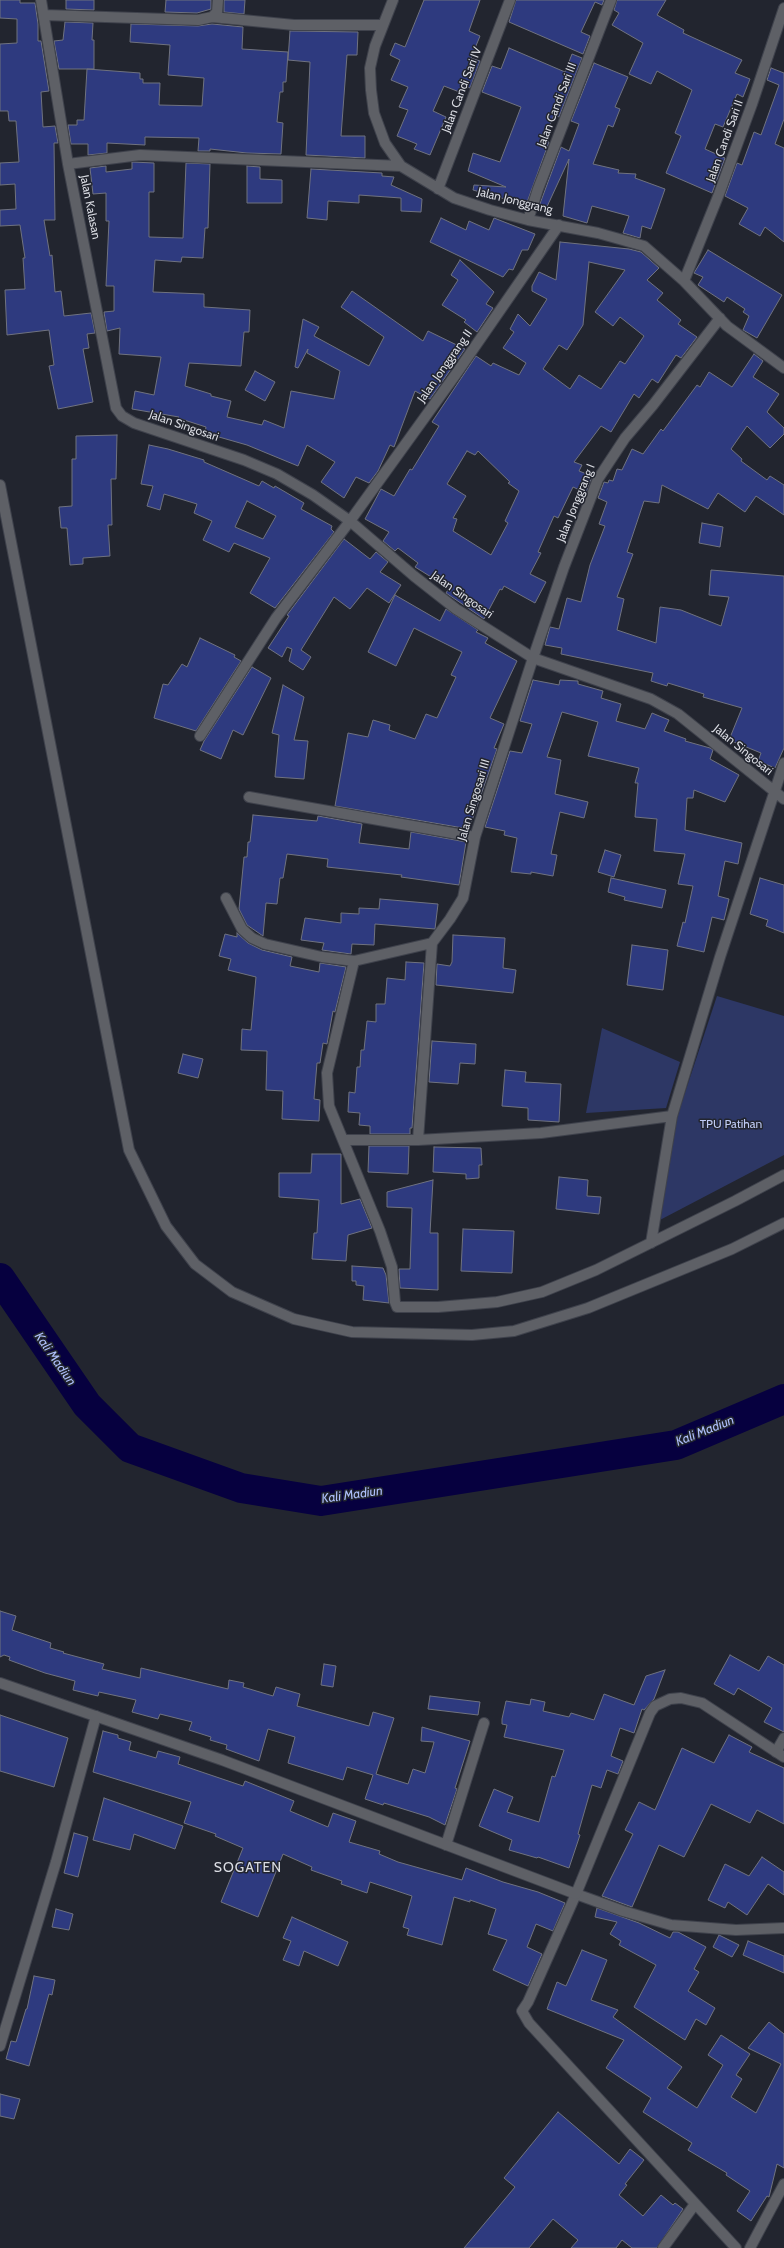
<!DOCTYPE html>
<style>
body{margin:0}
canvas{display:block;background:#22252f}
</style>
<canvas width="784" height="2248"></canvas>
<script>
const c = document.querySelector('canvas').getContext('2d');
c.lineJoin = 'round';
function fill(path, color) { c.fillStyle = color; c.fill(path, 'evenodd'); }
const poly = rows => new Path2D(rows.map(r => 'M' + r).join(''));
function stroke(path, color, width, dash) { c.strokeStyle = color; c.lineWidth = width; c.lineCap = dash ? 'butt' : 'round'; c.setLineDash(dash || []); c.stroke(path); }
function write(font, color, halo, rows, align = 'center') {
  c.font = font + ' Cabin,sans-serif'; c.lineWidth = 3; c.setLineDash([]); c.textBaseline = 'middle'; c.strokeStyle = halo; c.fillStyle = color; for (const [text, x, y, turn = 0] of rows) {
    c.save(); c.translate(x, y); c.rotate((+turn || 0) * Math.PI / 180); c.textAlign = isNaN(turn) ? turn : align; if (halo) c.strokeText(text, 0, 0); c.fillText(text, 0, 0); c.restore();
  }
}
fill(poly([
 [717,996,784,1016,784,1155,658,1221,668,1144],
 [602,1028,680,1062,666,1108,586,1113]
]), '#2d3765');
stroke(poly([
 [0,1278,87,1405,130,1448,241,1488,321,1501,676,1445,784,1399]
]), '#06003f', 30);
const building = poly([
 [0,0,20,0,20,3,35,3,38,24,38,41,41,41,49,91,41,92,43,127,55,126,58,143,54,143,55,220,44,220,50,256,52,255,55,292,61,291,64,316,91,313,95,333,87,334,89,348,83,349,93,402,58,409,49,366,54,365,49,330,7,335,5,290,25,289,23,258,25,258,20,225,0,226,0,210,16,209,15,184,0,185,0,163,19,162,16,121,9,121,8,111,0,111,0,44,17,43,17,19,0,18,0,0],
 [66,0,94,0,94,10,66,9,66,0],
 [166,0,211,0,211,9,197,13,165,12,166,0],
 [224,0,245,0,244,14,224,12,224,0],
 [424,0,480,0,469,31,480,36,471,58,480,61,470,88,465,86,462,93,444,86,433,111,446,117,430,155,414,149,417,144,397,136,408,110,399,107,408,87,391,80,400,60,390,55,395,43,405,47,424,0],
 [516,0,604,0,602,5,595,2,581,32,590,36,583,54,509,22,516,0],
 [617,0,666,0,657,15,684,30,683,33,742,60,735,73,750,79,743,97,737,94,723,127,715,124,705,149,725,158,712,193,666,173,681,136,675,133,692,90,657,71,651,84,629,74,643,43,612,25,619,13,614,10,617,0],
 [65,22,93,23,92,40,94,40,94,69,59,69,54,41,63,40,65,22],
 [131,24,198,26,212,24,243,27,242,49,288,52,286,82,283,82,283,92,280,92,277,122,283,123,281,154,247,153,210,149,210,151,198,151,199,138,145,137,145,145,107,143,107,153,88,155,88,144,71,144,68,125,77,125,77,120,84,120,87,69,140,73,140,79,143,79,143,83,160,83,159,105,202,106,204,78,168,75,170,45,130,42,131,24],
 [290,31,358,32,357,55,347,55,341,136,365,136,365,158,306,155,310,62,288,60,290,31],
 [509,48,565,72,572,54,582,58,559,117,554,115,544,140,549,142,526,205,473,190,474,185,506,187,468,171,473,153,500,162,521,107,482,92,492,66,501,69,509,48],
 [594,63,628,77,615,107,620,109,613,127,608,125,593,164,619,170,618,173,636,174,635,178,665,189,651,229,642,226,640,238,623,233,629,216,592,206,587,223,563,216,569,159,545,211,538,209,561,147,569,151,579,124,571,121,594,63],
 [771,68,784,73,784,119,775,144,784,148,784,242,765,227,760,236,739,224,748,208,725,196,737,163,742,165,754,132,761,135,779,85,767,80,771,68],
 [132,162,154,163,154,192,149,192,149,237,183,238,186,163,210,164,208,228,205,228,203,258,182,257,181,262,155,260,153,292,204,294,204,307,250,310,249,332,244,332,241,366,189,363,185,386,211,394,211,396,231,401,227,417,262,425,264,420,284,428,291,391,334,399,340,371,307,353,308,349,298,368,295,367,303,319,319,327,314,336,369,366,384,337,341,307,352,291,423,341,428,331,465,349,430,399,415,391,394,447,390,445,378,471,369,483,356,477,344,498,321,482,335,462,307,445,298,466,247,445,205,433,206,427,178,418,179,417,132,409,135,391,154,395,161,357,119,354,120,328,107,331,104,312,114,311,114,286,106,286,109,221,106,221,106,193,93,194,90,168,106,166,106,172,132,169,132,162],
 [247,166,260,167,260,179,282,180,282,203,247,203,247,166],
 [311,169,382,173,382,176,394,177,391,185,422,199,421,212,401,211,401,198,359,195,359,203,328,201,327,220,307,218,311,169],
 [441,218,466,230,469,221,489,230,494,218,535,234,528,250,522,250,513,270,509,269,503,277,430,242,441,218],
 [560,242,629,249,641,252,659,268,647,280,663,293,657,300,681,320,678,324,697,337,681,358,676,355,658,383,652,379,639,398,634,394,611,432,601,426,574,462,582,465,579,471,592,476,586,493,573,487,558,518,554,516,538,552,541,553,530,574,546,582,535,603,504,586,502,590,500,589,484,619,446,593,449,588,415,567,418,563,398,548,395,551,383,541,389,532,365,519,381,489,394,496,410,469,412,470,439,426,432,422,476,356,491,366,493,363,519,375,526,363,503,348,514,332,510,329,518,314,530,326,547,299,532,291,532,286,539,272,556,280,560,242],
 [589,262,625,270,595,312,613,326,620,317,644,336,625,364,620,361,601,389,579,375,570,389,543,369,559,345,567,350,583,325,589,262],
 [467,451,475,455,478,451,510,482,508,483,519,491,505,521,508,523,491,555,453,531,457,519,453,518,466,496,447,484,467,451],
 [708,250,782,295,757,338,743,330,749,316,743,312,745,309,727,297,724,302,698,285,703,277,694,273,708,250],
 [460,260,494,292,486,304,493,308,477,332,464,322,466,320,442,305,458,280,451,275,460,260],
 [754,354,763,361,753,377,779,394,767,412,784,428,784,434,770,448,747,426,731,449,742,459,741,461,767,480,770,476,784,485,784,515,756,496,745,512,718,493,708,509,662,485,659,503,644,501,627,552,633,554,617,597,624,599,617,630,656,643,660,607,681,610,721,626,729,597,709,595,711,570,784,576,784,748,775,768,758,761,761,753,729,740,742,708,703,697,704,694,668,683,667,686,651,681,653,673,561,654,562,648,545,645,550,627,559,629,567,598,581,602,590,565,605,526,599,524,607,502,598,498,604,482,608,483,609,480,613,481,617,469,622,470,632,449,643,454,661,429,663,431,697,385,700,387,709,372,732,387,754,354],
 [255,371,275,382,265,401,245,390,255,371],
 [117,435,116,479,111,479,112,525,108,525,110,556,83,558,83,564,70,565,67,528,61,528,59,507,72,506,72,459,76,459,76,436,117,435],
 [149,445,168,449,204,460,204,462,259,486,262,481,274,488,275,486,304,503,301,509,332,526,331,529,334,532,275,608,250,593,270,558,234,543,229,552,203,540,212,521,194,513,197,504,164,494,160,510,147,506,153,486,141,484,149,445],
 [247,501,276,516,263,539,235,527,247,501],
 [702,523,723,527,720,547,699,543,702,523],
 [344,539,370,559,376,552,388,562,380,572,401,585,389,603,367,588,350,609,334,597,301,650,311,657,303,670,289,661,292,649,287,647,282,657,268,648,289,616,287,615,344,539],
 [395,595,440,621,446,609,478,630,476,632,488,638,485,643,517,661,490,718,504,724,494,748,497,749,469,829,335,806,348,733,368,737,373,720,390,725,389,730,415,739,426,714,437,718,456,677,451,675,462,652,414,628,396,666,368,652,395,595],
 [200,638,235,655,234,657,241,661,196,731,154,718,163,684,168,685,182,664,187,667,200,638],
 [252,667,271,678,243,735,233,730,221,759,200,750,204,741,252,667],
 [533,680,559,685,560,680,578,681,578,684,603,691,601,698,621,704,616,721,645,729,652,713,669,720,664,731,686,739,685,741,710,748,713,750,710,759,739,775,725,802,694,790,693,798,687,798,685,830,742,843,738,864,725,861,718,896,729,899,724,920,712,917,704,952,677,946,683,922,685,923,693,886,678,884,685,854,654,851,657,819,635,817,638,783,635,783,639,768,588,756,598,722,562,712,547,757,561,760,555,794,588,802,584,818,560,812,551,854,557,855,553,876,531,872,531,874,511,872,517,838,504,835,505,831,485,827,510,751,522,753,532,724,520,721,533,680],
 [283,685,304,697,294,740,308,741,304,779,275,777,279,735,272,733,283,685],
 [253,815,317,821,318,816,362,824,359,843,409,849,411,832,466,842,459,885,401,877,402,875,327,867,328,859,287,854,283,878,280,878,277,904,266,903,263,936,247,925,239,909,244,857,247,857,248,842,250,842,253,815],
 [605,850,621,855,614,877,598,872,605,850],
 [611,878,666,890,662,908,624,900,625,897,608,892,611,878],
 [760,878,784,885,784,933,766,926,768,920,750,914,760,878],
 [380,899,438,904,435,929,375,924,374,945,352,944,351,954,322,950,324,943,301,940,305,918,341,923,341,913,359,914,359,908,379,909,380,899],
 [237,933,248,943,262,950,292,957,290,966,319,972,320,963,346,967,335,1012,333,1011,327,1044,323,1043,320,1063,317,1063,314,1099,320,1100,319,1121,282,1119,283,1091,266,1090,267,1051,241,1050,242,1029,251,1030,256,977,228,970,231,959,219,956,225,934,237,937,237,933],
 [453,935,505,938,503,968,516,970,513,993,436,985,437,964,450,966,452,962,453,935],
 [632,945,668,950,663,990,627,985,632,945],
 [406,962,424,963,412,1128,410,1128,410,1134,370,1134,370,1126,359,1125,360,1113,348,1112,349,1092,355,1093,357,1067,360,1067,361,1050,364,1050,367,1021,376,1022,376,1004,385,1004,387,978,405,980,406,962],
 [432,1041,476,1044,475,1064,460,1063,458,1084,429,1082,432,1041],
 [183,1054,203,1059,198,1078,178,1073,183,1054],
 [505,1070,526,1072,525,1082,561,1084,559,1122,528,1120,528,1108,502,1106,505,1070],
 [369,1146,409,1146,408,1174,368,1172,369,1146],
 [434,1147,481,1148,482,1165,479,1165,479,1178,466,1179,466,1174,433,1172,434,1147],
 [312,1154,341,1154,341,1204,360,1199,372,1228,348,1235,346,1261,312,1259,314,1233,317,1233,319,1200,279,1197,279,1173,311,1173,312,1154],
 [559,1177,588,1180,587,1196,601,1197,599,1214,556,1209,559,1177],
 [433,1180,430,1233,438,1233,438,1290,400,1288,399,1269,410,1269,412,1208,387,1207,387,1192,433,1180],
 [463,1229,514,1231,512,1273,461,1271,463,1229],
 [352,1266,383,1268,386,1275,389,1303,363,1300,364,1286,356,1285,356,1281,352,1281,352,1266],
 [0,1611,16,1616,12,1630,51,1643,50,1648,64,1652,63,1653,104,1664,102,1669,140,1678,141,1668,228,1689,229,1680,244,1683,243,1687,273,1696,276,1687,300,1694,297,1706,369,1726,373,1712,394,1718,376,1774,408,1784,413,1769,425,1773,433,1746,434,1742,421,1741,422,1727,470,1741,455,1788,457,1789,445,1825,429,1817,384,1803,383,1805,365,1799,373,1775,347,1767,343,1780,288,1763,295,1737,268,1729,259,1761,226,1749,227,1745,210,1740,211,1737,189,1730,192,1722,160,1714,158,1719,132,1712,136,1700,99,1692,98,1696,73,1690,75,1681,45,1673,9,1660,10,1657,4,1655,0,1657,0,1611],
 [730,1655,759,1671,768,1656,784,1665,784,1732,764,1722,772,1708,738,1688,734,1695,714,1684,730,1655],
 [324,1664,336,1666,333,1687,321,1685,324,1664],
 [665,1670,654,1699,644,1710,642,1709,634,1733,620,1728,611,1756,623,1761,618,1774,607,1770,601,1788,592,1785,578,1834,580,1835,569,1868,538,1857,537,1858,509,1850,512,1840,479,1826,494,1789,513,1797,507,1812,539,1822,552,1776,555,1777,564,1750,504,1737,507,1725,502,1724,502,1719,506,1701,530,1705,531,1699,545,1702,543,1711,569,1717,571,1713,594,1720,604,1694,634,1705,646,1676,665,1670],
 [430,1696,480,1702,478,1715,428,1709,430,1696],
 [0,1715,68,1738,54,1787,0,1771,0,1715],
 [103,1731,118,1735,118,1738,131,1742,129,1750,156,1758,158,1751,180,1757,178,1764,243,1786,245,1781,294,1801,290,1811,328,1827,333,1813,356,1821,349,1842,380,1851,379,1854,398,1862,462,1880,466,1868,503,1882,538,1892,565,1903,553,1931,536,1924,527,1947,542,1954,528,1986,493,1970,507,1940,488,1934,496,1909,470,1900,470,1902,454,1897,442,1945,407,1935,409,1929,403,1927,412,1896,370,1882,367,1893,341,1884,342,1881,311,1870,312,1867,283,1854,258,1917,221,1902,243,1848,215,1836,216,1834,184,1823,191,1802,93,1772,103,1731],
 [729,1735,752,1747,749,1752,784,1768,784,1824,757,1810,750,1823,711,1804,684,1857,659,1845,632,1907,602,1896,633,1834,625,1830,639,1802,655,1810,682,1748,714,1763,729,1735],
 [104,1798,183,1826,175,1849,134,1834,130,1850,93,1840,104,1798],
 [74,1833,88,1837,78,1877,64,1873,74,1833],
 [762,1857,784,1872,784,1895,768,1884,747,1915,728,1902,725,1908,708,1900,725,1864,749,1876,762,1857],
 [597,1908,639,1923,670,1938,673,1932,678,1932,706,1947,694,1969,699,1972,688,1991,715,2008,706,2025,696,2019,685,2040,634,2007,656,1965,619,1945,621,1941,610,1934,617,1922,595,1917,597,1908],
 [56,1909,73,1914,69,1930,52,1927,56,1909],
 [292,1917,348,1942,338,1966,304,1951,299,1966,283,1960,291,1941,283,1938,292,1917],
 [719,1935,739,1945,732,1957,713,1947,719,1935],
 [748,1941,784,1956,784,1973,743,1955,748,1941],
 [582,1950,607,1960,591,2000,618,2010,613,2017,682,2067,667,2088,697,2108,723,2065,708,2055,721,2035,750,2054,736,2075,742,2079,731,2097,756,2113,781,2064,748,2048,769,2022,784,2034,784,2168,777,2164,769,2197,767,2196,751,2221,737,2211,750,2191,726,2175,727,2173,688,2150,692,2143,643,2112,651,2098,606,2068,624,2040,547,2009,557,1982,566,1986,582,1950],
 [34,1976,55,1980,52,1995,49,1994,29,2066,6,2059,11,2041,16,2042,26,2009,27,2009,34,1976],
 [0,2094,20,2099,14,2119,0,2116,0,2094],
 [558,2112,619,2164,630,2149,644,2160,625,2184,627,2185,619,2195,643,2216,661,2195,673,2205,675,2203,683,2209,657,2248,632,2248,622,2240,616,2248,571,2248,578,2240,553,2219,529,2248,464,2248,515,2187,504,2178,558,2112]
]);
fill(building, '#2e3a7f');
stroke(building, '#6f727f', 1);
const minor = poly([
 [41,0,68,164,116,408,122,416,134,423,244,460,277,474,313,495,350,521,414,576,456,609,533,658,651,699,678,714,784,799],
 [393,0,375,46,370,68,371,90,374,113,385,143,401,166,454,198,490,210,528,220,598,233,644,246,684,281,727,326,784,368],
 [44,15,198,20,212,17,217,12,218,0],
 [212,17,294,25,383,25],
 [68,164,140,155,401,166],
 [438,189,510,0],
 [528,220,538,189,611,0],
 [684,281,719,194,752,104,784,8],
 [0,485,129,1150,166,1226,195,1264,232,1292,294,1319,352,1332,472,1335,514,1331,588,1308,732,1249,784,1223],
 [200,736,276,618,350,521,456,374,559,225],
 [249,797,475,837],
 [226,898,242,929,252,938,265,944,322,957,354,961],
 [432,943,354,961,327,1073,329,1106,380,1231,392,1267,395,1302,397,1307,438,1307,497,1302,542,1292,596,1270,735,1201,784,1175],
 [432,943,450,919,463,898,475,837,533,658,564,567,598,479,625,438,653,405,720,318],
 [345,1140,418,1140,541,1133,672,1116],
 [418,1140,432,943],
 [651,1243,672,1116,720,957,784,763],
 [776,1752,784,1738],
 [446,1845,484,1723],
 [0,2046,56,1862,96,1716],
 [663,2248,695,2204],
 [736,2248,529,2023,522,2011,528,2002,576,1894,623,1911,671,1925,736,1930,784,1928],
 [750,2248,784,2184]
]);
const tertiary = poly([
 [0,1683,222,1760,576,1894,650,1713,655,1706,670,1699,681,1698,702,1703,784,1757]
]);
stroke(minor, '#3f424c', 12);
stroke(tertiary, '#3f424c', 12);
stroke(minor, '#5e6066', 10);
stroke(tertiary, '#5e6066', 10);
write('12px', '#dadce3', '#22252f', [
 ["Jalan Candi Sari IV",462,90,-69],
 ["Jalan Candi Sari III",557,105,-69],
 ["Jalan Candi Sari II",725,141,-70],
 ["Jalan Jonggrang",515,201,14],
 ["Jalan Kalasan",90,207,79],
 ["Jalan Jonggrang II",445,366,-55],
 ["Jalan Singosari",184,426,19],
 ["Jalan Jonggrang I",576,503,-68],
 ["Jalan Singosari",462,595,35],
 ["Jalan Singosari",743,750,39],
 ["Jalan Singosari III",474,800,-73]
]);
write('12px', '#bfcbf4', '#22252f', [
 ["TPU Patihan",731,1124]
]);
write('italic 13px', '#aebffb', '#22252f', [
 ["Kali Madiun",55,1359,55],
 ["Kali Madiun",705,1431,-22],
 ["Kali Madiun",352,1495,-8]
]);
c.letterSpacing = '1px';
write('14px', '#dadce3', '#22252f', [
 ["SOGATEN",248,1868]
]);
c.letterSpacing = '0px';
</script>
